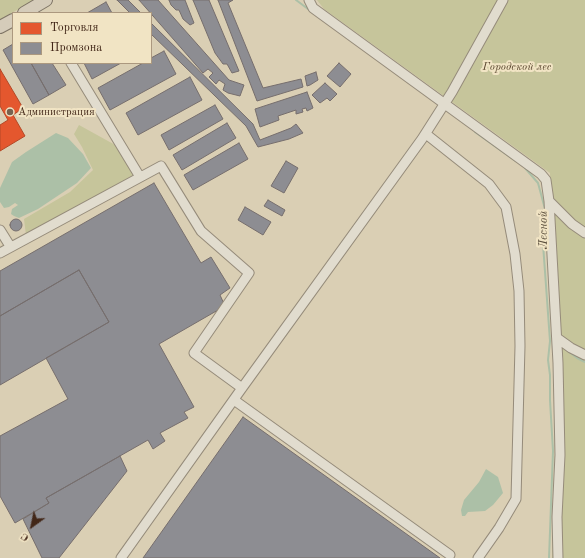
<!DOCTYPE html>
<meta charset="utf-8">
<style>
body{margin:0}
#map{position:relative;width:585px;height:558px;overflow:hidden;background:#dacfb4;font-family:"Old Standard TT",serif}
canvas{display:block}
.legend{position:absolute;left:12px;top:12px;width:140px;height:52px;box-sizing:border-box;background:#f1e4c4;border:1px solid #ab987f;margin:0;padding:5px 7px;list-style:none;font-size:12px;color:#422718}
.legend li{display:flex;align-items:center;gap:8px;height:20px}
.legend b{width:20px;border:1px solid #ab987f}
.north{position:absolute;left:12px;top:506px;width:40px;height:40px;-webkit-text-stroke:3px #f1e4c4;paint-order:stroke;rotate:213deg;font-size:11px;font-weight:700;line-height:16px;text-align:center;color:#422718}
.north::after{content:'';display:block;margin:auto;width:14px;height:18px;background:#422718;clip-path:polygon(50% 0,100% 100%,50% 72%,0 100%)}
</style>
<div id="map">
<canvas width="585" height="558"></canvas>
<ul class="legend">
<li><b style="height:11px;background:#e4572e"></b>Торговля</li>
<li><b style="height:11px;background:#8d8d92"></b>Промзона</li>
</ul>
<div class="north">С</div>
</div>
<script>
const c = document.querySelector('canvas').getContext('2d');
c.lineJoin = 'round';
function fill(path, color) { c.fillStyle = color; c.fill(path, 'evenodd'); }
const poly = rows => new Path2D(rows.map(r => 'M' + r).join(''));
function stroke(path, color, width, dash) { c.strokeStyle = color; c.lineWidth = width; c.lineCap = dash ? 'butt' : 'round'; c.setLineDash(dash || []); c.stroke(path); }
function write(font, color, halo, rows, align = 'center') {
  c.font = font + ' "Old Standard TT",serif'; c.lineWidth = 4; c.setLineDash([]); c.textBaseline = 'middle'; c.strokeStyle = halo; c.fillStyle = color; for (const [text, x, y, turn = 0] of rows) {
    c.save(); c.translate(x, y); c.rotate((+turn || 0) * Math.PI / 180); c.textAlign = isNaN(turn) ? turn : align; if (halo) c.strokeText(text, 0, 0); c.fillText(text, 0, 0); c.restore();
  }
}
fill(poly([
 [0,0,34,0,0,20],
 [317,0,585,0,585,558,552,558,556,415,549,253,552,216,550,173,324,9],
 [79,125,117,146,135,175,26,235,24,219,70,192,93,170,82,147,74,134]
]), '#c6c59b');
fill(poly([
 [56,133,68,138,83,154,91,168,77,183,38,209,19,218,14,216,11,214,12,209,18,205,15,203,9,207,4,208,0,202,0,188,12,162,26,152],
 [486,469,498,477,503,493,493,505,485,511,468,512,465,516,462,516,461,510,464,500,479,482]
]), '#acc0a7');
const shops = poly([
 [0,69,23,108,13,115,25,136,0,151,0,125,8,120,0,106,0,69]
]);
fill(shops, '#e4572e');
stroke(shops, '#b34927', 1);
const industry = poly([
 [117,0,128,0,141,13,130,13,117,0],
 [139,0,158,0,229,80,244,85,240,96,228,93,223,90,225,84,219,80,216,84,209,77,213,73,208,69,203,73,139,0],
 [169,0,185,0,194,23,190,25,183,19,179,10,176,10,171,5,169,0],
 [193,0,209,0,239,71,232,73,227,64,223,64,215,53,193,0],
 [218,0,233,0,228,3,263,88,301,79,303,87,257,101,218,0],
 [106,2,112,13,87,13,106,2],
 [151,23,253,124,260,140,291,128,296,124,303,133,289,139,258,147,246,126,151,34,151,23],
 [13,44,13,63,31,63,49,95,33,104,3,50,13,44],
 [164,51,176,74,110,110,98,88,143,63,151,63,151,58,164,51],
 [31,63,52,63,66,85,49,95,31,63],
 [84,63,121,63,92,79,84,63],
 [339,63,351,74,340,87,327,76,339,63],
 [316,72,318,80,310,85,307,86,305,76,316,72],
 [190,77,202,100,138,135,126,113,190,77],
 [325,83,337,94,330,101,327,98,320,103,312,95,325,83],
 [307,92,313,108,307,111,306,108,302,109,303,112,296,114,296,110,278,116,279,120,260,127,255,109,307,92],
 [215,105,223,119,169,150,161,135,215,105],
 [227,123,236,138,182,170,173,155,227,123],
 [239,143,248,159,193,190,184,175,239,143],
 [286,161,298,168,284,193,271,186,286,161],
 [154,183,201,263,211,257,230,288,220,295,225,306,159,344,194,407,184,412,188,418,160,433,165,441,153,449,148,440,46,498,49,503,15,523,0,496,0,436,68,399,46,358,109,322,79,270,0,316,0,271,154,183],
 [268,200,285,210,282,216,264,206,268,200],
 [245,207,271,222,263,235,238,220,245,207],
 '10 225a6 6 0 1 1 12 0a6 6 0 1 1-12 0Z',
 [79,270,109,322,0,385,0,316,79,270],
 [243,417,440,558,143,558,243,417],
 [120,456,127,471,59,558,42,558,23,519,49,503,46,498,120,456]
]);
fill(industry, '#8d8d92');
stroke(industry, '#766e6d', 1);
stroke(poly([
 [296,0,312,12],
 [475,132,517,162],
 [525,168,538,183,545,209,546,235,543,244,550,341,548,360,550,375,550,400,553,451,549,558],
 [568,351,577,358,585,362]
]), '#acc0a7', 2);
const minor = poly([
 [309,0,313,8,541,174,546,180,549,201,558,363,560,455,557,517,558,558],
 [71,63,140,177],
 [426,134,489,184,506,207,515,254,519,291,520,346,516,499,499,528,478,558],
 [549,201,572,224,585,233],
 [0,230,10,246],
 [0,253,161,166,201,231,249,273,194,353,242,388],
 [557,338,571,348,585,355],
 [234,400,450,555],
 [121,558,242,388,422,139,452,92,503,0]
]);
const major = poly([
 [24,13,46,0],
 [0,27,13,20]
]);
stroke(minor, '#958b7a', 11);
stroke(major, '#7f7566', 14);
stroke(minor, '#e1dcce', 9);
stroke(major, '#d5ccba', 12);
for (const [x, y, r, color] of [
 [10,112,4,"#77624f"]
]) { const dot = new Path2D(); dot.arc(x, y, r, 0, 2 * Math.PI); c.fillStyle = color; c.fill(dot); stroke(dot, '#f1e4c4', 1.5); }
write('italic 11px', '#59452e', '#f1e4c4', [
 ["Городской лес",517,67]
]);
write('11px', '#422718', '#f1e4c4', [
 ["Администрация",18,112]
], 'left');
write('italic 12px', '#584c3a', '#f1e4c4', [
 ["Лесной",544,230,-90]
]);
</script>
